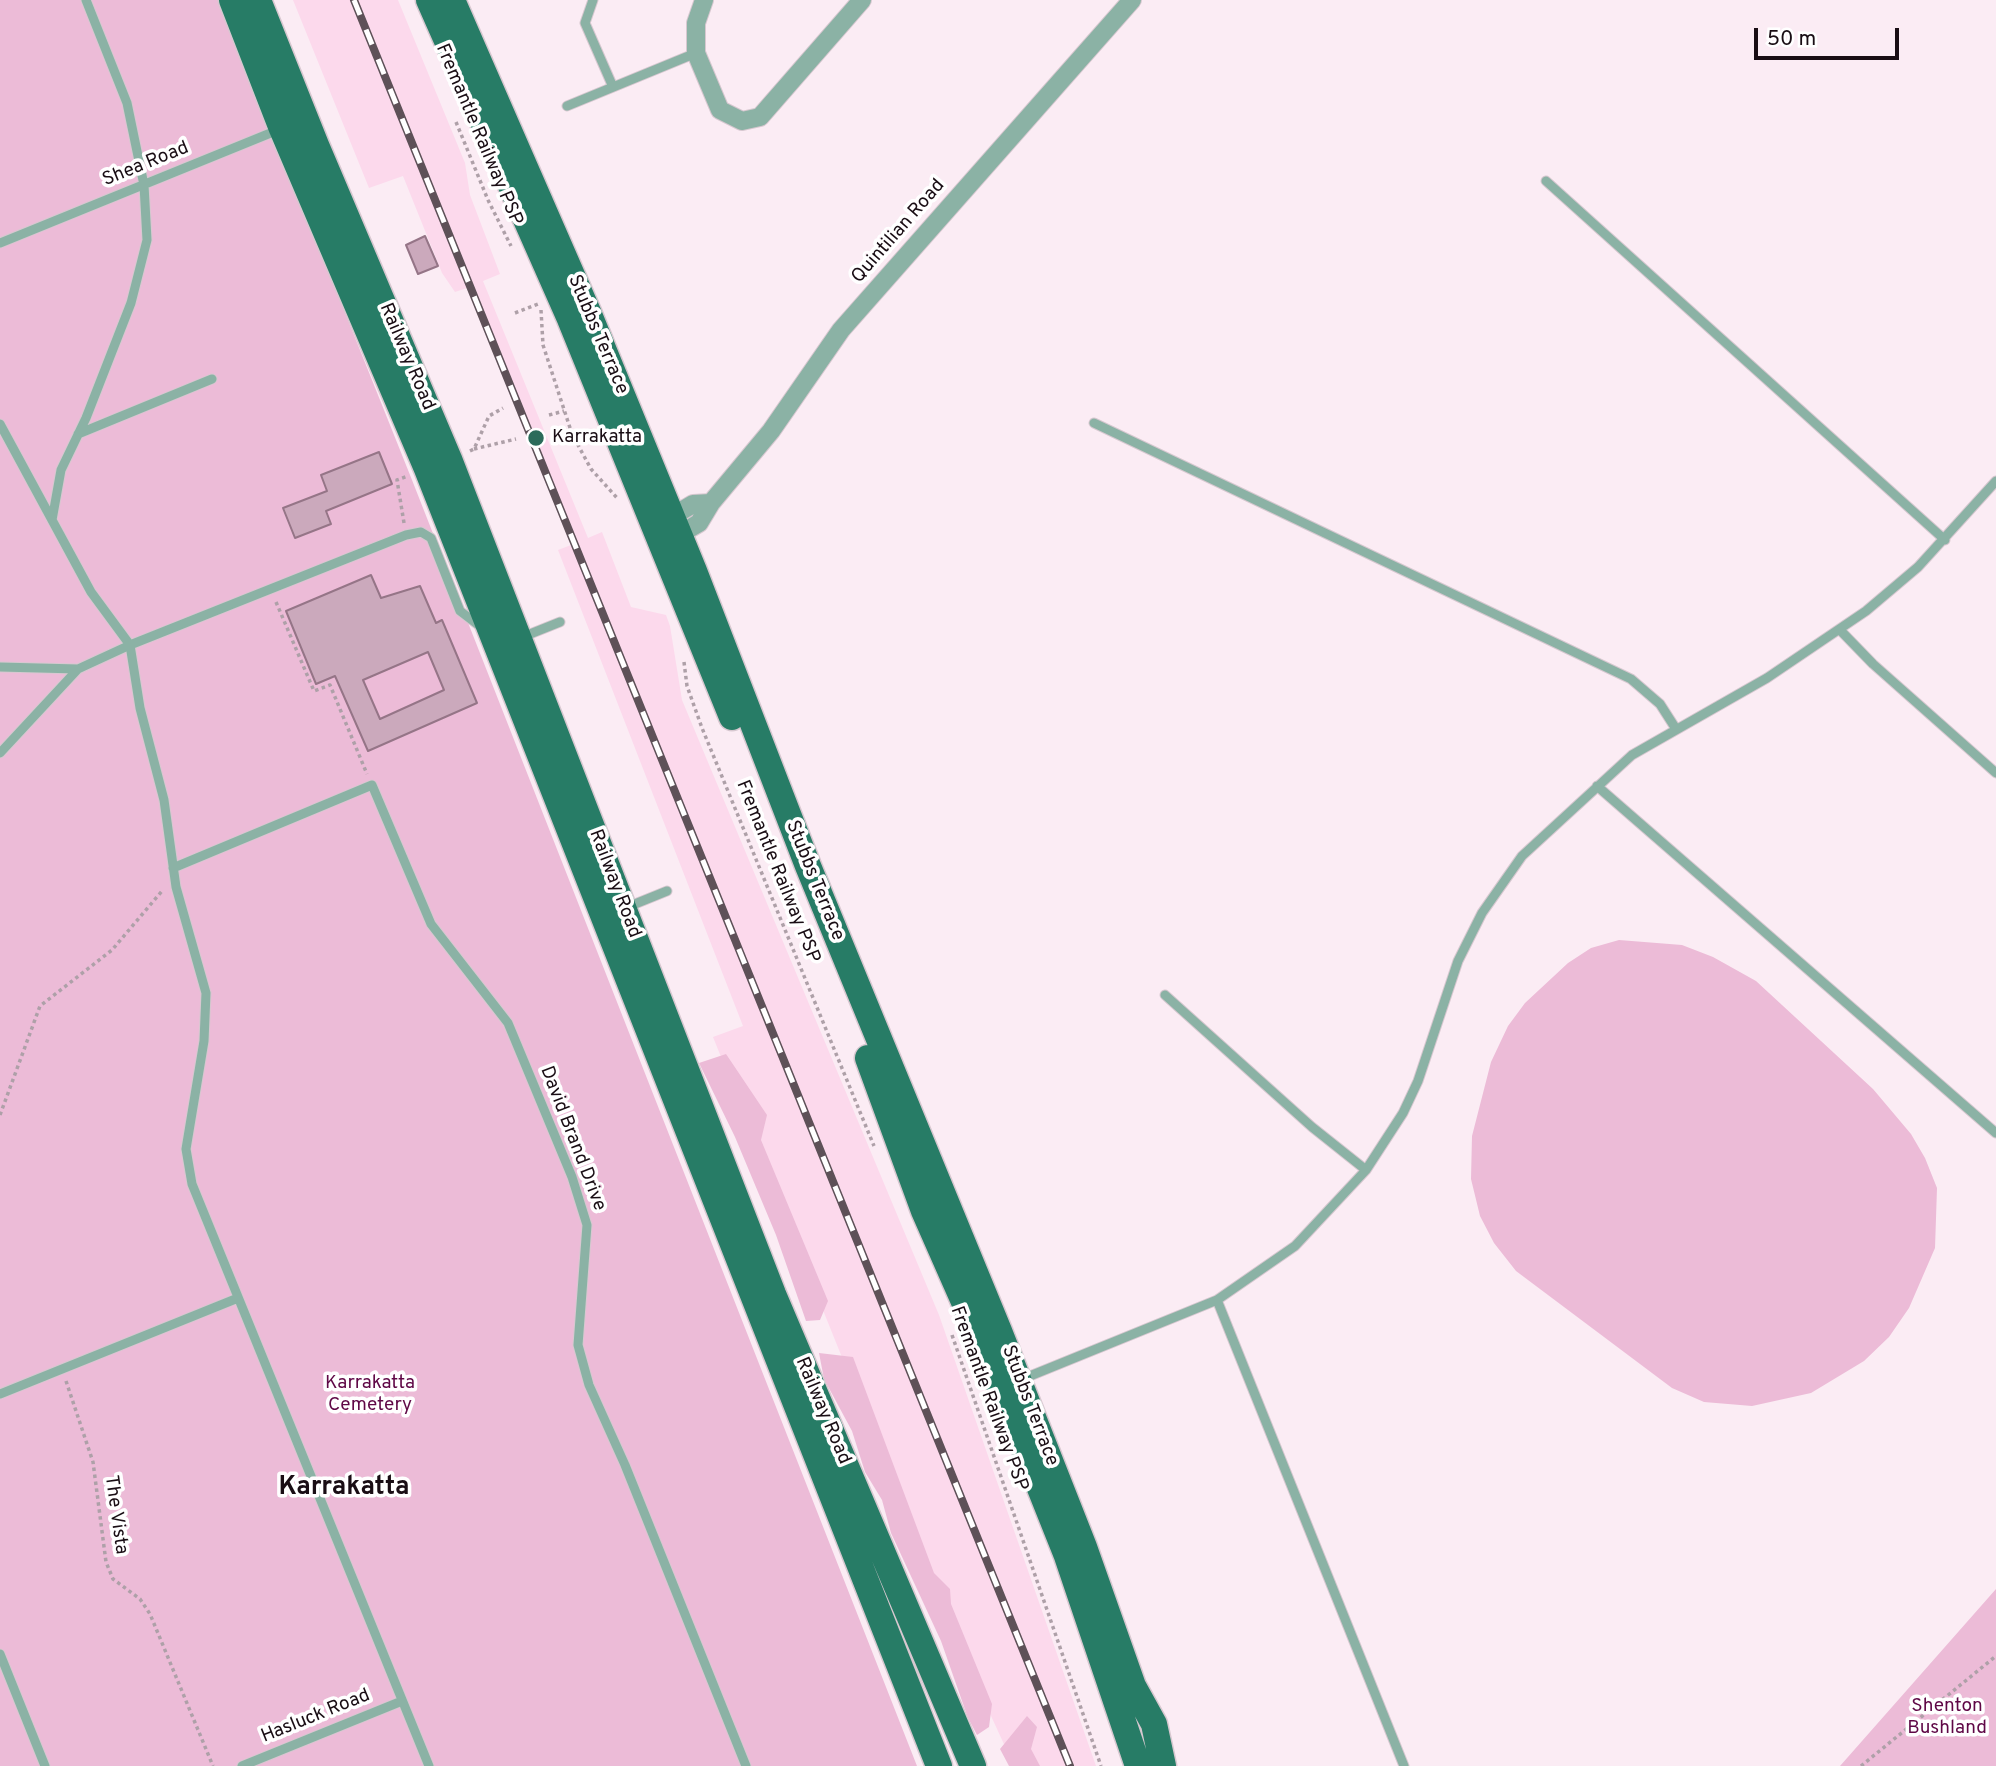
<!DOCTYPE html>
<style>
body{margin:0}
#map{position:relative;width:1996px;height:1766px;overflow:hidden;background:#fbecf4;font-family:Overpass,sans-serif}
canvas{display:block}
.scale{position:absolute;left:1754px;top:28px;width:145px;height:32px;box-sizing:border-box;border:4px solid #190d14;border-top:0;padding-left:9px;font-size:21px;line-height:24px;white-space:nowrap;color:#190d14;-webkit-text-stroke:5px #fff;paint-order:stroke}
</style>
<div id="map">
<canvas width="1996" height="1766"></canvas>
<div class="scale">50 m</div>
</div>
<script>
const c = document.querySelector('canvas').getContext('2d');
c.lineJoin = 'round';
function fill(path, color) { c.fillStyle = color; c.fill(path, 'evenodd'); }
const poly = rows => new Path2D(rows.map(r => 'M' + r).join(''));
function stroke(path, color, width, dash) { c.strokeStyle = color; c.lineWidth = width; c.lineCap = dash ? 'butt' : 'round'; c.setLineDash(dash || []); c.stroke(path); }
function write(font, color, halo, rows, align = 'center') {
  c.font = font + ' Overpass,sans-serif'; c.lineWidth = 7; c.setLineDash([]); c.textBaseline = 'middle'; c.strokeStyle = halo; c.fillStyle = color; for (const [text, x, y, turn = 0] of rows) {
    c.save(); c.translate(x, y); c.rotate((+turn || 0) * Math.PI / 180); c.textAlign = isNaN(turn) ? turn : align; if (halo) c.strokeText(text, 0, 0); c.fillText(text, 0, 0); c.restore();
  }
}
fill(poly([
 [293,0,398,0,465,163,470,195,500,274,483,281,588,538,602,532,631,607,666,615,670,626,682,700,939,1315,1096,1766,1014,1766,953,1633,713,1037,743,1026,558,550,571,545,467,288,455,292,442,273,403,176,369,188]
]), '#fcd9ec');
fill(poly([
 [0,0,220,0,412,480,917,1766,0,1766],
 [1619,940,1682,945,1713,957,1756,981,1873,1089,1911,1134,1925,1158,1937,1188,1935,1248,1909,1308,1889,1337,1864,1361,1811,1393,1752,1406,1704,1402,1672,1388,1516,1271,1494,1243,1480,1216,1471,1179,1472,1136,1491,1062,1508,1026,1525,1003,1568,963,1591,948],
 [726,1054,767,1115,761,1140,828,1301,820,1320,806,1321,776,1235,735,1137,699,1063],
 [819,1353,853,1357,934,1573,950,1589,951,1604,992,1704,989,1727,977,1735,968,1718,941,1641,891,1533,882,1500,865,1472,852,1431,824,1379],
 [1996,1589,1996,1766,1840,1766],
 [1027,1716,1037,1727,1031,1749,1040,1766,1009,1766,1000,1749]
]), '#ecbbd7');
const building = poly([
 [425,236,438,266,418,274,406,245,425,236],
 [379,452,392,484,326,511,331,524,295,538,283,508,327,491,321,475,379,452],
 [371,575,381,598,420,586,436,623,442,620,477,703,368,751,335,676,316,684,286,611,371,575],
 [428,652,444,690,380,719,363,680,428,652]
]);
fill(building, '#cba9bc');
stroke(building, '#957587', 2);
const service = poly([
 [593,0,585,23,613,87],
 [567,106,696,53],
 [1546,181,1945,540],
 [0,243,278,130],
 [1094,423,1631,679,1660,704,1676,729],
 [0,424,91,592,130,645,140,708,164,800,176,887,206,993,204,1041,186,1149,192,1184,429,1766],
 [78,434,212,379],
 [52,520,61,470,86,418,131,303,147,240,144,185,127,103,86,0],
 [1840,630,1873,664,1996,773],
 [520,638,560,622],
 [0,667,78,669,130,645,406,535,421,532,431,538,460,611,481,627],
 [0,753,78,669],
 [1597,786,1996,1133],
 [173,868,372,785,431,924,508,1023,572,1177,587,1225,578,1345,589,1385,625,1465,746,1766],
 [625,908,667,891],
 [1165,995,1312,1127,1366,1170],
 [1217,1300,1404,1766],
 [1020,1380,1217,1300,1295,1246,1366,1170,1403,1113,1418,1081,1458,961,1482,913,1522,856,1632,755,1767,678,1866,611,1918,567,1996,481],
 [0,1394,238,1298],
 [0,1654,45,1766],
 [242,1766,402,1701]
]);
const minor = poly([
 [704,0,696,23,696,53,720,110,742,121,760,117,862,0],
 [663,522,693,504,711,503],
 [670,540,699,523,711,503,771,431,841,330,1132,0]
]);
const primary = poly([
 [232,0,282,129,427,469,939,1766],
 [258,0,316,145,449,459,773,1294,973,1766],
 [429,0,570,319,732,717],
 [452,0,588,312,694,571,808,866,999,1331,1084,1547,1133,1686,1154,1724,1163,1766],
 [868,1058,924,1211,980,1338,1067,1556,1138,1766]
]);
stroke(service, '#d7c8d0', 11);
stroke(minor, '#d7c8d0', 20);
stroke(primary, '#d7c8d0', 29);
stroke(poly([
 [456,122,488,200,511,246],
 [541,310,543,345,572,434,591,469,618,499],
 [515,313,538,304],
 [549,415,564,411],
 [560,441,572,434],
 [474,449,516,439],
 [470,451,474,449,489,416,503,408],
 [404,523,397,480,408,476],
 [276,602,314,691,330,685,367,774],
 [684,662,687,686,702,728,874,1146],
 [0,1115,40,1006,112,950,162,891],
 [952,1335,1101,1766],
 [66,1381,93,1462,106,1562,113,1579,140,1599,150,1614,213,1766],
 [1861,1766,1996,1656]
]), '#aea0a8', 3.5, [3.5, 3.5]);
stroke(service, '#8bb2a5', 9);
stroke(minor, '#8bb2a5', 18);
stroke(primary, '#277c66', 26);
const rail = poly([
 [354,0,1070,1766]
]);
stroke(rail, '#5e5158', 8);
stroke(rail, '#fff', 5, [16]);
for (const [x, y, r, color] of [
 [536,438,9,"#2b6b5a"]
]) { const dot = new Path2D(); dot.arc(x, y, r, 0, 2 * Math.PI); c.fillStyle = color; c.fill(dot); stroke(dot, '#fff', 2.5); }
write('19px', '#190d14', '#fff', [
 ["Fremantle Railway PSP",478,135,67],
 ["Shea Road",146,165,-22],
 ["Quintilian Road",899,232,-49],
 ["Stubbs Terrace",597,335,67],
 ["Railway Road",406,357,67],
 ["Fremantle Railway PSP",777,872,68],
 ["Stubbs Terrace",814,881,68],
 ["Railway Road",614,884,69],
 ["David Brand Drive",572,1139,69],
 ["Fremantle Railway PSP",988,1399,70],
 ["Stubbs Terrace",1029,1406,69],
 ["Railway Road",822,1411,67],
 ["The Vista",115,1515,82],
 ["Hasluck Road",316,1717,-22]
]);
write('19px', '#190d14', '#fff', [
 ["Karrakatta",552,438]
], 'left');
write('19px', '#5f0746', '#fff', [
 ["Karrakatta",370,1384],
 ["Cemetery",370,1406],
 ["Shenton",1947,1707],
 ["Bushland",1947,1729]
]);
write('bold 26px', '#190d14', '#fff', [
 ["Karrakatta",344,1489]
]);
</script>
